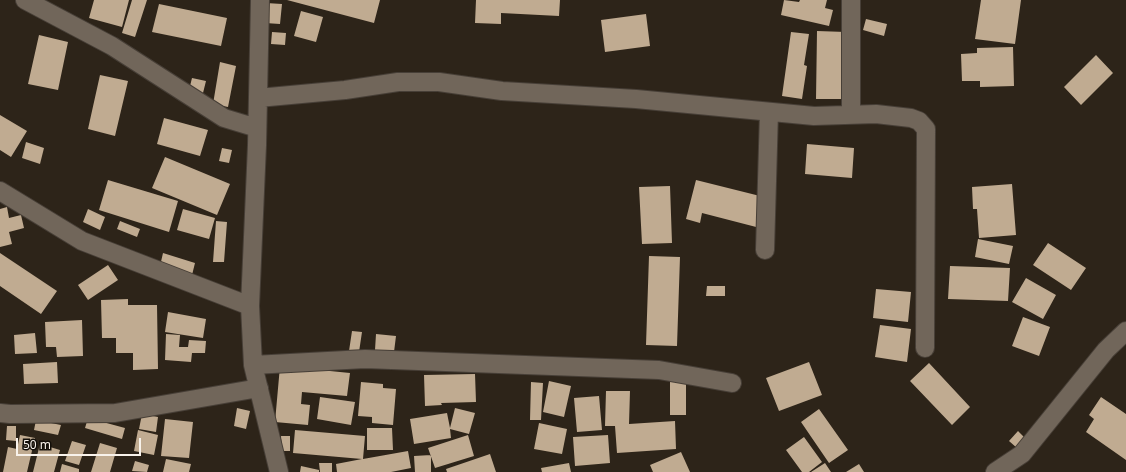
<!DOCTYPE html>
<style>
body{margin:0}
#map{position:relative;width:1126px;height:472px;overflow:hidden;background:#2d2419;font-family:"Noto Sans",sans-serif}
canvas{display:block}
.scale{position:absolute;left:16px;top:438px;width:125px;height:18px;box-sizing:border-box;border:2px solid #f8f2eb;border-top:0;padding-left:5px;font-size:12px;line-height:14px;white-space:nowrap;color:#f8f2eb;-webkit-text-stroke:3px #120e09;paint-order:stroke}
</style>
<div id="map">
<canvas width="1126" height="472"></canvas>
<div class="scale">50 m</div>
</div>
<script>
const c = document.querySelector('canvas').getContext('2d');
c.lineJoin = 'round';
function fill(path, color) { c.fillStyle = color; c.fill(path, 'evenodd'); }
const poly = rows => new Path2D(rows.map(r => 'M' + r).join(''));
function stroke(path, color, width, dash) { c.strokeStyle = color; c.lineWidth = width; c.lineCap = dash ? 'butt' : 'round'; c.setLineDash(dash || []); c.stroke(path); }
fill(poly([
 [94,0,129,0,122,27,89,18],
 [132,0,147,0,135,37,122,33],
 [287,0,380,0,374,23],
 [476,0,560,0,559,16,501,13,501,24,475,23],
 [784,0,799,2,800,0,827,0,825,8,833,10,829,26,781,15],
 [981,0,1021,0,1015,44,975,39],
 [266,3,282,4,280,24,265,23],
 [159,4,227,18,221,46,152,32],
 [301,11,323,17,316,42,294,36],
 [646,14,650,46,605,52,601,20],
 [866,19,887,24,884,36,863,30],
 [817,31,846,32,844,99,816,99],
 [272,32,286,33,285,45,271,44],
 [791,32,809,34,804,65,807,66,802,99,782,96],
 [39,35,68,42,58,90,28,84],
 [1013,47,1014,86,980,87,980,81,962,81,961,54,977,53,977,48],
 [1096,55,1113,73,1081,105,1064,87],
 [220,62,236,66,228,107,213,104],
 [100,75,128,81,115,136,88,129],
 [192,78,206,81,203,93,189,90],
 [0,115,27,131,11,157,0,150],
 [164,118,208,130,200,156,157,144],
 [26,142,44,148,40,164,22,158],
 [807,144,854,148,852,178,805,174],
 [222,148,232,150,229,163,219,161],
 [165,157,230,184,217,215,152,188],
 [108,180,178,201,169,232,99,210],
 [696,180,768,198,760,228,702,213,700,223,686,219],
 [1012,184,1016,235,979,238,977,209,973,209,972,187],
 [670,186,672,243,642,244,639,187],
 [7,207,9,218,21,215,24,228,9,232,12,244,0,247,0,209],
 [88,209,105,217,100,230,83,222],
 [183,209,215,218,209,239,177,230],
 [120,221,140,229,137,237,117,229],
 [216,221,227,222,224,262,213,262],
 [978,239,1013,246,1009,264,975,257],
 [1048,243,1086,268,1071,290,1033,265],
 [0,253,57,291,41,314,0,286],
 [163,253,195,263,192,275,160,266],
 [649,256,680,257,677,346,646,345],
 [108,265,118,280,88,300,78,285],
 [950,266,1010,268,1008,301,948,299],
 [1026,278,1056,295,1043,319,1012,302],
 [707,286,725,286,725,296,706,296],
 [876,289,911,292,908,322,873,318],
 [128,299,128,305,157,305,158,369,133,370,133,353,116,353,116,338,102,338,101,300],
 [168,312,206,319,203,338,165,332],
 [1023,317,1050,327,1039,356,1012,346],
 [82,320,83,356,57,357,56,347,46,347,45,322],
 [880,325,911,329,907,362,875,357],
 [352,331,362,332,359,352,349,351],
 [35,333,37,353,15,354,14,335],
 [166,334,180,335,179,347,188,347,189,340,206,341,205,353,192,353,191,362,165,360],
 [376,334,396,336,394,352,375,350],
 [57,362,58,383,24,384,23,364],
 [809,362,822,395,779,411,766,378],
 [929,363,970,407,952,425,910,381],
 [280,366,350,373,347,396,302,392,301,404,310,405,308,425,275,422],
 [475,374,476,402,441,403,442,405,425,406,424,375],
 [686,374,686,415,670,415,670,375],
 [549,381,571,386,564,417,543,412],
 [361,382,383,384,383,388,396,389,393,425,372,423,372,417,358,416],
 [531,382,543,383,541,420,530,420],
 [606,391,630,391,629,424,675,421,676,449,617,453,615,426,605,426],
 [599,396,602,430,577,432,574,398],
 [320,397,355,402,351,425,317,419],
 [1101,397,1126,414,1126,460,1086,432,1094,419,1089,415],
 [237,408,250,411,246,429,234,426],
 [455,408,475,413,469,434,450,429,451,438,414,444,410,419,447,413,450,428],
 [819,409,848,450,829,463,801,422],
 [142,414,158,417,156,432,139,429],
 [88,418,125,428,122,439,85,428],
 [165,419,193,422,189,458,161,456],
 [36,420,61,425,58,435,34,430],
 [539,423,567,429,562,454,534,449],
 [7,426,16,426,16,441,6,440],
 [367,428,392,428,393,450,367,450],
 [138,430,158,435,154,455,134,451],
 [295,430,365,436,363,459,408,451,411,468,391,472,337,472,336,464,362,459,293,453],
 [1018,431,1025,438,1017,448,1009,441],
 [20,435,35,438,27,472,3,472,8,447,17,449],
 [468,435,474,456,435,468,428,448],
 [608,435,610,463,575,466,573,437],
 [281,436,290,436,290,451,282,451],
 [804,437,822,462,809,472,802,472,786,450],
 [72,441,86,445,79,465,65,461],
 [100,443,117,448,110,472,91,472],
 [40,444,60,450,54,472,33,472],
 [681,452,690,472,653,472,650,465],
 [490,454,496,472,447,472,446,469],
 [431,455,431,472,415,472,414,456],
 [166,459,191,464,189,472,163,472],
 [135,461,149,465,147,472,132,471],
 [319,463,332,463,332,472,320,472],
 [569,463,571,472,542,472,541,468],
 [825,463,831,472,811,472],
 [62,464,79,469,79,472,60,472],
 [859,464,864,472,846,472],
 [301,466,319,470,319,472,300,472]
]), '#c0ab91');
const minor = poly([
 [25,0,112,46,224,118,257,128],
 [260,0,257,145,250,306,253,365,279,472],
 [851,0,851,115],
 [258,98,345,90,398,82,439,82,502,91,636,99,814,116,876,114,911,118,919,121,926,129,925,348],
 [0,191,82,241,250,306],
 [765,250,769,112],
 [253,365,365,359,659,370,732,383],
 [0,413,10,414,115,413,259,388],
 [995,472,1022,454,1106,350,1126,331]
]);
stroke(minor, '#473f37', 20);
stroke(minor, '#71665a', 18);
</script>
